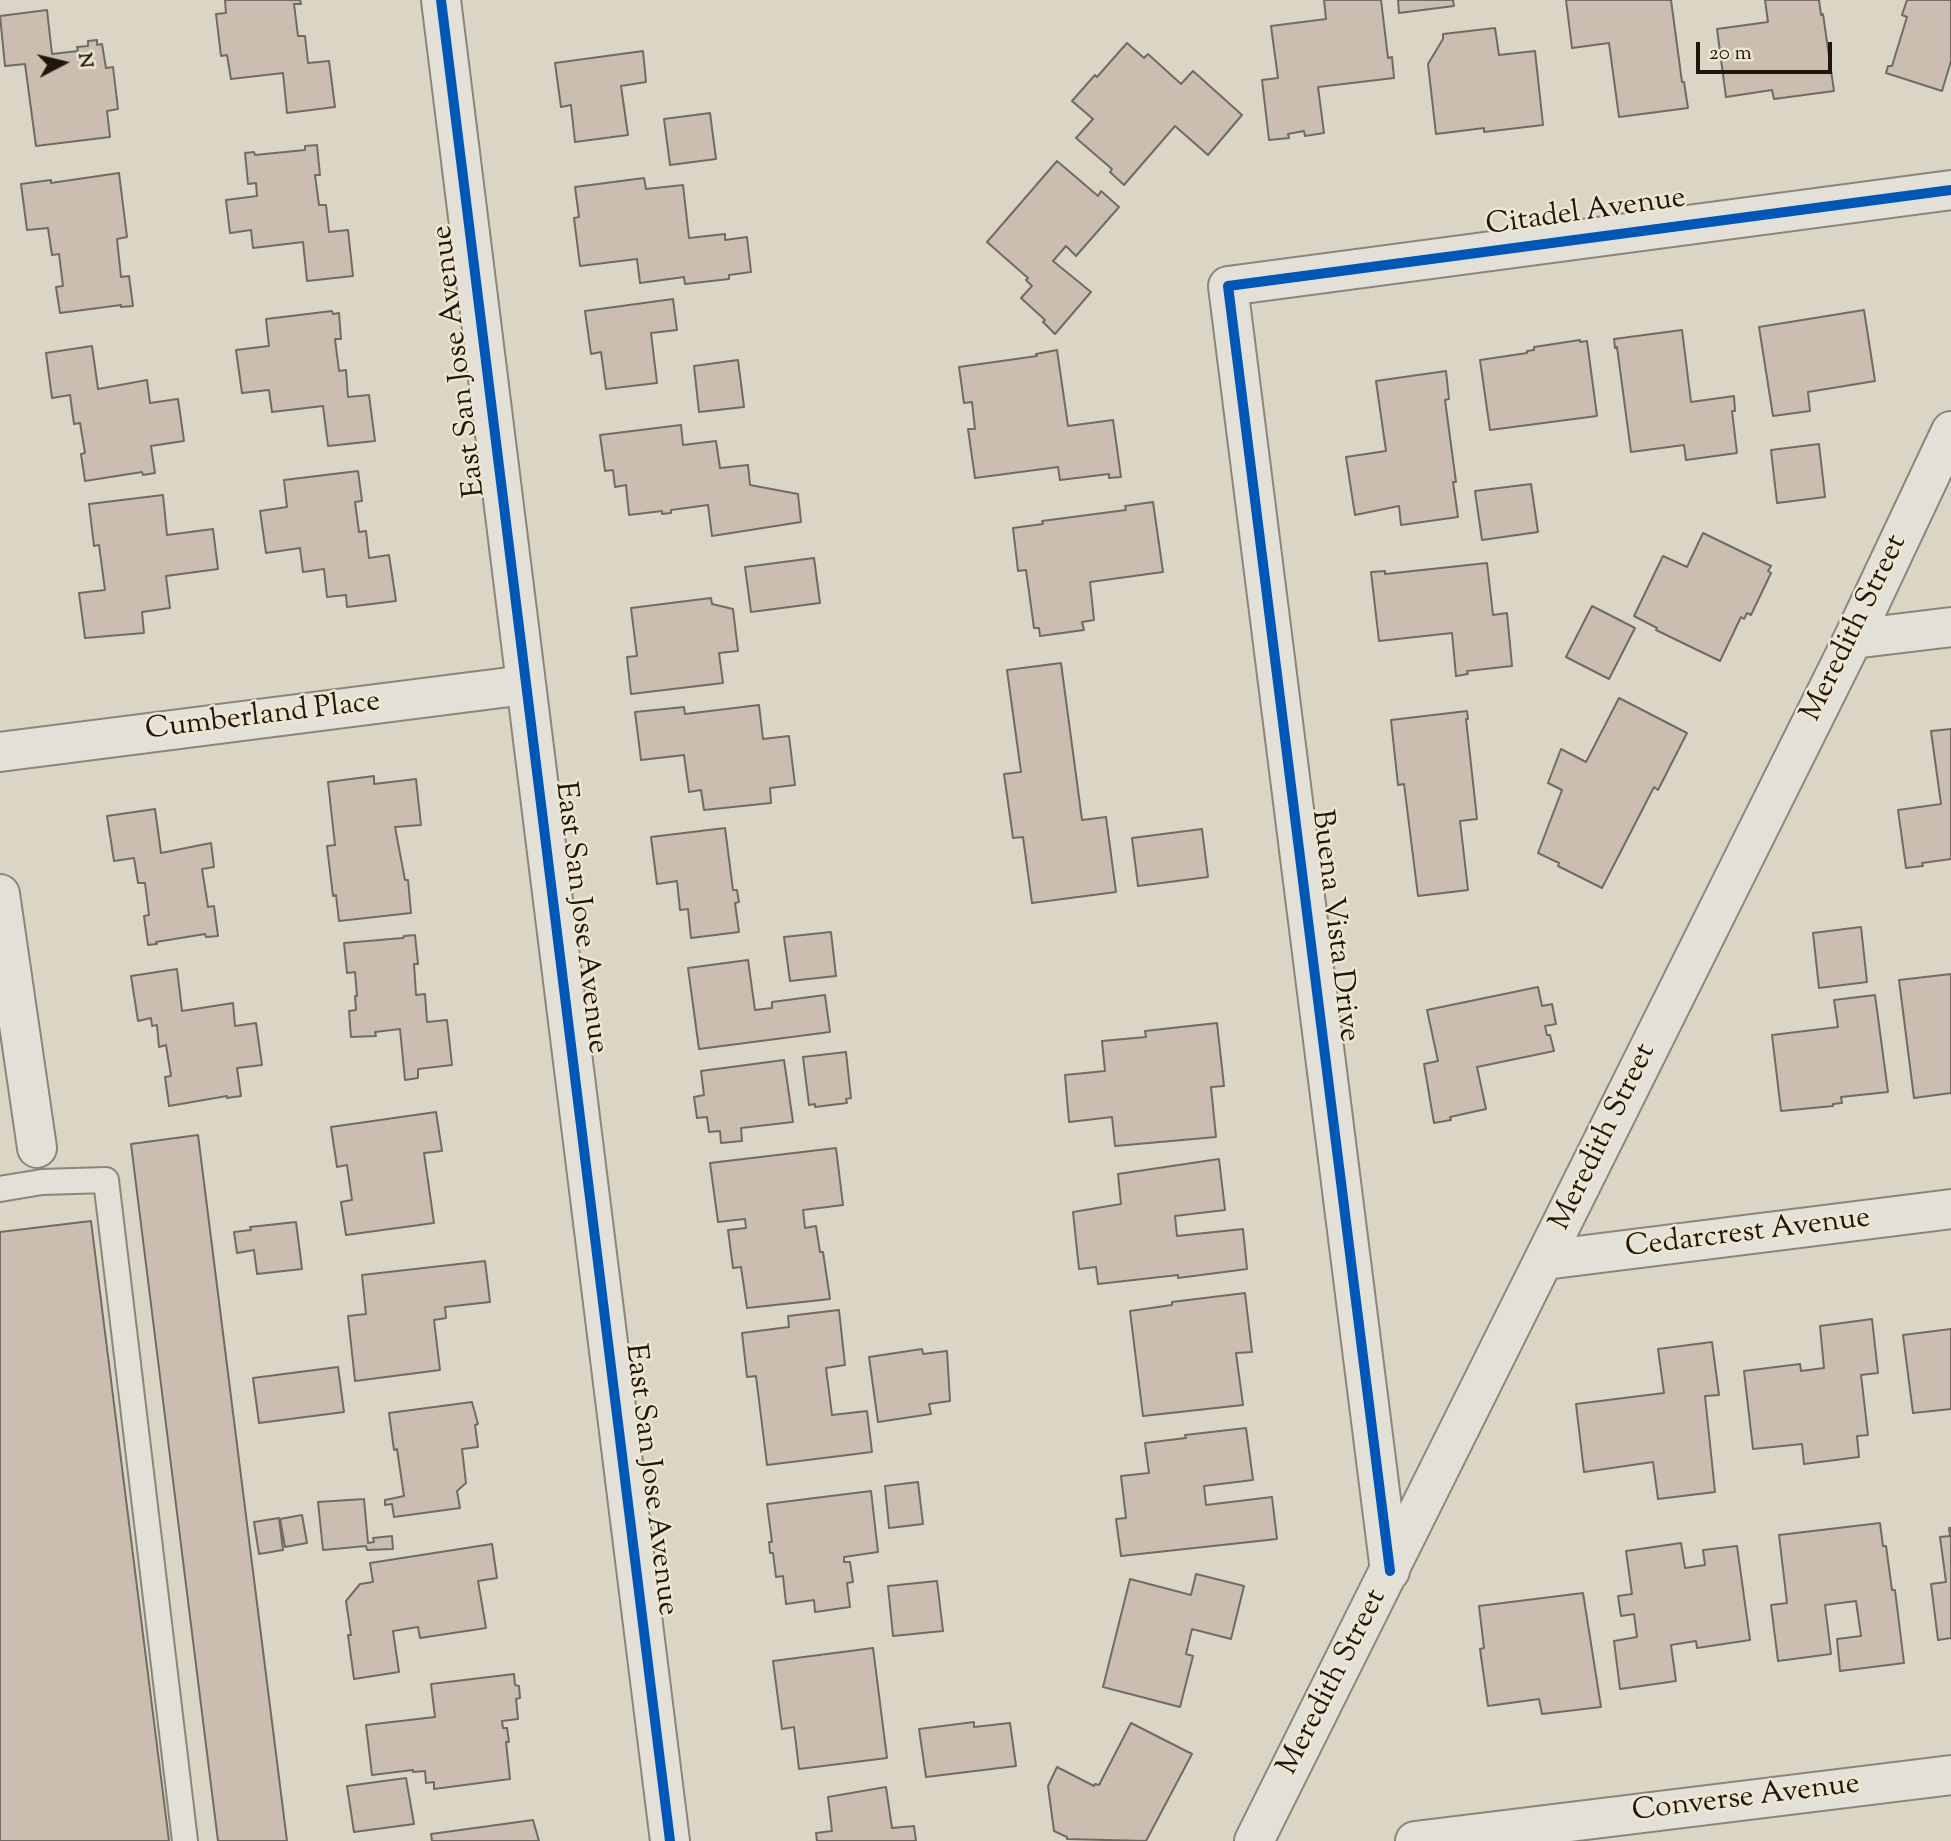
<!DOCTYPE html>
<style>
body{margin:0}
#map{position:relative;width:1951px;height:1841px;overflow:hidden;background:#dad5c4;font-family:"Sorts Mill Goudy",serif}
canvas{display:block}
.north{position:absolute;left:28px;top:28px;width:70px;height:70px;-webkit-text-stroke:5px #ede6d3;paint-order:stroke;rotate:83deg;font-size:19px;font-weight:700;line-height:28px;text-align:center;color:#21160a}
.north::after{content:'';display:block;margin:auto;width:24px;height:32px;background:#21160a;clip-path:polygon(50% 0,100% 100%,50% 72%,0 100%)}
.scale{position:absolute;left:1696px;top:42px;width:136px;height:32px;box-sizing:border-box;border:4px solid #21160a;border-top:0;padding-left:9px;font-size:21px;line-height:24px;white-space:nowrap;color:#21160a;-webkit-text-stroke:5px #ede6d3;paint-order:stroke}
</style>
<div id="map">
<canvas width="1951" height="1841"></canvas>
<div class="north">N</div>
<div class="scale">20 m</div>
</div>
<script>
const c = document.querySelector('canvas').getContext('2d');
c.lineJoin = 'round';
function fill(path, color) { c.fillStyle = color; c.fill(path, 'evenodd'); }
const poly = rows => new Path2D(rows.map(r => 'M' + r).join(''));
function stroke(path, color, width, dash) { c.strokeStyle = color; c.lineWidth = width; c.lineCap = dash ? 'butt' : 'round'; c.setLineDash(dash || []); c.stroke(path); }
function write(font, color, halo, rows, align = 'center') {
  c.font = font + ' "Sorts Mill Goudy",serif'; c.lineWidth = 5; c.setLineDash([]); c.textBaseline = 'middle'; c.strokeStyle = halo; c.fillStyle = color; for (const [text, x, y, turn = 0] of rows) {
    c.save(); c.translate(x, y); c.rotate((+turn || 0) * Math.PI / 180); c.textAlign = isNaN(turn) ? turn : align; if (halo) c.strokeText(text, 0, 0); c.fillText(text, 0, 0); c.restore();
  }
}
const building = poly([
 [225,0,300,0,301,4,294,4,298,36,305,36,308,63,329,61,335,107,287,113,283,73,231,79,227,55,221,56,216,14,226,13,225,0],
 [1324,0,1381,0,1388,58,1392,57,1394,78,1318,87,1324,133,1305,136,1304,131,1288,134,1289,138,1269,140,1262,80,1278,78,1271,26,1326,19,1324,0],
 [1398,0,1453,0,1454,6,1399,13,1398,0],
 [1566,0,1671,0,1682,82,1684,82,1688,108,1619,117,1609,43,1572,48,1566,0],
 [1765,0,1819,0,1821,15,1823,14,1834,91,1774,99,1772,90,1726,97,1717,29,1768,22,1765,0],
 [1907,0,1951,0,1951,61,1942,91,1886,73,1888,66,1892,66,1907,17,1902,15,1907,0],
 [47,10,52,54,78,51,77,47,88,46,88,41,97,40,97,45,102,44,106,68,113,67,118,109,107,111,110,137,36,146,25,64,5,66,0,16,47,10],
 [1495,28,1499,55,1535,51,1543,125,1484,132,1484,128,1436,134,1428,64,1443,39,1443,34,1495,28],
 [1127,43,1144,58,1148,54,1181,84,1193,71,1242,115,1208,155,1175,126,1124,185,1110,172,1112,169,1076,138,1093,119,1072,101,1095,75,1097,77,1127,43],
 [643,51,646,82,621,86,628,135,575,142,571,105,561,107,555,63,643,51],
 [710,113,716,159,670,165,664,119,710,113],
 [317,145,320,175,315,175,319,205,326,205,329,232,348,230,353,276,307,281,303,242,253,248,251,230,230,233,226,200,257,196,256,183,248,184,245,153,254,152,255,155,305,150,305,146,317,145],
 [1057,161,1098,196,1101,191,1119,207,1076,256,1066,246,1053,261,1091,292,1055,334,1043,322,1045,320,1021,298,1032,286,1026,280,1028,278,987,242,1057,161],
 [119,173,127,237,117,239,121,277,129,276,133,306,121,307,121,305,60,313,56,287,63,286,59,254,52,255,48,228,27,230,21,184,51,180,51,183,119,173],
 [644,178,646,189,683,185,689,238,725,234,725,240,747,237,751,272,729,275,729,279,685,284,684,277,640,283,637,259,580,266,574,218,579,217,575,187,644,178],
 [673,299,677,330,651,333,657,383,606,389,601,352,591,354,585,311,673,299],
 [1864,310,1875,381,1808,392,1810,411,1773,416,1759,327,1864,310],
 [332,311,333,314,339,313,341,339,335,339,339,371,346,370,348,397,369,395,375,441,328,446,323,406,272,412,269,390,242,393,236,350,269,346,266,319,332,311],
 [1682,330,1691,402,1734,396,1735,411,1732,411,1737,453,1686,460,1684,445,1631,452,1617,347,1615,348,1614,339,1682,330],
 [1580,340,1580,342,1587,341,1597,416,1490,430,1480,360,1527,353,1527,351,1534,350,1534,347,1580,340],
 [92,346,98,389,147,380,150,403,178,399,184,441,151,446,155,473,143,475,142,472,85,481,81,454,85,453,80,423,74,424,70,395,52,398,46,353,92,346],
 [1057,350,1068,426,1113,420,1121,477,1109,478,1109,474,1060,480,1058,467,975,478,968,429,975,429,972,402,964,403,959,367,1037,356,1036,354,1057,350],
 [738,360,744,407,699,412,694,366,738,360],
 [1446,371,1449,399,1445,400,1456,482,1453,482,1458,517,1401,525,1399,506,1355,515,1346,457,1386,451,1376,381,1446,371],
 [681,425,683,445,716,441,720,468,748,465,750,485,798,494,801,522,712,536,708,505,671,510,671,513,662,514,662,511,629,515,626,485,615,487,613,470,605,471,600,435,681,425],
 [1819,444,1825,497,1777,503,1771,450,1819,444],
 [358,471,362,501,355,502,359,532,366,531,369,558,389,555,396,601,347,607,346,595,327,597,324,569,303,572,300,548,266,553,260,511,287,507,284,480,358,471],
 [1531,484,1538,532,1482,540,1475,491,1531,484],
 [163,495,167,535,213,529,218,569,166,576,170,608,142,612,144,633,85,638,79,593,105,590,99,545,94,546,89,504,163,495],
 [1153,502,1163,572,1090,582,1094,620,1082,622,1084,630,1040,636,1039,628,1034,628,1026,570,1018,571,1013,528,1043,524,1042,521,1126,510,1125,506,1153,502],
 [1703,533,1771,566,1768,571,1771,573,1751,615,1747,613,1744,619,1741,617,1720,661,1656,630,1657,628,1634,616,1663,556,1687,567,1703,533],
 [814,558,820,603,751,612,745,567,814,558],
 [1487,563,1493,615,1507,613,1512,666,1467,671,1468,674,1456,676,1452,633,1379,641,1371,572,1385,571,1385,574,1487,563],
 [711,598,712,604,733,609,738,651,719,653,723,683,631,694,627,657,637,656,631,608,711,598],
 [1592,606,1635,628,1609,679,1566,657,1592,606],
 [1061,663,1082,820,1106,817,1116,892,1032,903,1023,837,1013,838,1004,774,1021,772,1007,670,1061,663],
 [1619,698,1687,733,1658,790,1654,787,1602,888,1558,866,1559,863,1538,853,1562,790,1548,783,1561,749,1586,762,1619,698],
 [759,705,763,739,789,736,795,785,770,788,771,803,704,810,701,790,689,792,684,755,641,760,635,712,684,707,685,714,759,705],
 [1467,711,1468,719,1466,719,1477,819,1460,821,1468,890,1418,896,1404,784,1398,785,1391,720,1467,711],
 [1951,729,1951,859,1922,863,1923,866,1906,868,1898,810,1941,804,1931,731,1951,729],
 [374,776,374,784,416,779,421,825,395,827,405,880,408,880,411,913,339,921,336,895,333,896,327,846,335,845,328,782,374,776],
 [155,809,161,853,211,843,214,867,202,869,208,907,214,906,218,936,206,937,205,934,156,942,157,944,148,945,144,916,149,915,145,883,138,883,134,858,114,861,107,816,155,809],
 [725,828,733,890,737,890,739,902,735,903,739,932,691,938,688,909,680,910,677,881,657,884,651,837,725,828],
 [1202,829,1208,877,1138,886,1132,838,1202,829],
 [1861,927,1867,982,1819,988,1813,933,1861,927],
 [831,932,836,976,790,981,784,937,831,932],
 [415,935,418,964,414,964,416,995,425,994,427,1022,447,1020,452,1065,418,1069,418,1078,405,1080,400,1029,375,1032,376,1036,351,1037,349,1011,356,1010,355,996,357,996,355,972,347,973,344,943,403,938,404,936,415,935],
 [748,960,755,1010,772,1008,772,1002,825,995,830,1032,699,1049,688,968,748,960],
 [177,969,182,1011,233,1003,235,1026,256,1023,262,1065,237,1068,241,1096,227,1098,227,1096,169,1106,165,1077,171,1076,166,1045,159,1047,157,1025,152,1026,151,1018,138,1021,131,976,177,969],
 [1951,974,1951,1093,1914,1098,1899,980,1951,974],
 [1538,987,1542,1006,1552,1004,1556,1024,1545,1026,1547,1035,1550,1035,1554,1051,1477,1067,1486,1109,1450,1117,1451,1120,1434,1123,1424,1064,1438,1061,1427,1010,1538,987],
 [1875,995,1888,1092,1841,1097,1842,1103,1833,1104,1833,1106,1781,1111,1772,1035,1838,1027,1834,1000,1875,995],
 [1217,1023,1224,1086,1211,1087,1216,1137,1115,1146,1112,1117,1069,1122,1065,1075,1105,1071,1102,1041,1146,1037,1145,1031,1217,1023],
 [846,1052,851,1098,846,1099,847,1103,815,1107,815,1104,809,1105,803,1057,846,1052],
 [784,1060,793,1122,741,1128,742,1141,721,1143,720,1131,709,1132,707,1117,697,1118,694,1097,704,1095,701,1071,784,1060],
 [436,1112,442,1151,424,1153,434,1223,346,1235,341,1202,352,1200,347,1165,337,1167,331,1127,436,1112],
 [198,1135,287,1841,218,1841,131,1144,198,1135],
 [836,1148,843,1205,803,1210,805,1228,816,1226,820,1252,823,1252,830,1299,747,1308,741,1267,733,1268,728,1230,746,1228,745,1219,718,1222,710,1163,836,1148],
 [1219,1159,1225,1210,1175,1216,1177,1236,1243,1229,1247,1269,1178,1278,1178,1275,1098,1284,1096,1267,1079,1269,1073,1212,1121,1204,1118,1174,1219,1159],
 [91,1221,169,1841,0,1841,0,1232,91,1221],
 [296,1222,302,1269,257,1274,254,1250,237,1253,234,1232,251,1230,250,1227,296,1222],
 [485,1261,490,1302,445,1307,446,1318,434,1320,440,1370,355,1381,348,1316,366,1314,362,1275,485,1261],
 [1245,1293,1252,1352,1236,1353,1243,1405,1143,1416,1130,1311,1172,1305,1172,1302,1245,1293],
 [839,1310,845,1365,826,1368,832,1415,867,1411,872,1452,767,1465,756,1376,747,1377,742,1333,789,1327,788,1316,839,1310],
 [1872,1319,1878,1373,1861,1375,1868,1435,1857,1436,1859,1457,1804,1464,1802,1444,1753,1449,1744,1371,1800,1364,1801,1371,1824,1368,1820,1326,1872,1319],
 [1951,1329,1951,1409,1913,1413,1903,1335,1951,1329],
 [1712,1342,1719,1395,1705,1396,1715,1492,1658,1499,1653,1462,1584,1472,1576,1404,1664,1393,1658,1349,1712,1342],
 [922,1349,923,1354,947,1351,950,1401,929,1404,931,1414,878,1422,869,1357,922,1349],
 [338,1367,344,1412,259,1423,253,1378,338,1367],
 [472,1402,478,1424,475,1425,478,1447,462,1449,466,1483,457,1491,460,1508,394,1517,392,1504,385,1505,385,1500,404,1496,397,1449,394,1450,389,1413,472,1402],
 [1246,1428,1253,1480,1204,1486,1206,1505,1272,1497,1277,1539,1121,1556,1116,1519,1126,1518,1121,1476,1149,1473,1145,1443,1186,1438,1185,1435,1246,1428],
 [918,1482,923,1524,889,1528,885,1486,918,1482],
 [871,1491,878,1552,844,1557,844,1562,850,1562,853,1582,847,1583,850,1607,815,1612,814,1600,786,1604,783,1576,776,1577,773,1553,770,1553,769,1542,772,1542,767,1504,871,1491],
 [364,1499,368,1543,374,1542,373,1538,392,1536,393,1549,367,1550,366,1546,323,1550,318,1502,364,1499],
 [302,1515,307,1543,285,1547,280,1519,302,1515],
 [279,1518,283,1550,259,1554,254,1522,279,1518],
 [1880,1523,1883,1546,1886,1546,1892,1590,1895,1590,1904,1663,1840,1671,1837,1639,1861,1636,1856,1601,1825,1605,1831,1654,1778,1661,1771,1605,1787,1603,1779,1535,1880,1523],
 [1949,1528,1951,1528,1951,1638,1938,1640,1931,1584,1946,1582,1940,1537,1950,1536,1949,1528],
 [1681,1543,1685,1568,1705,1565,1703,1550,1737,1546,1750,1640,1697,1648,1696,1641,1671,1645,1676,1681,1620,1689,1614,1641,1637,1637,1634,1614,1621,1616,1618,1596,1632,1594,1626,1551,1681,1543],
 [492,1544,497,1578,478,1581,486,1628,420,1638,418,1627,393,1631,399,1672,354,1679,348,1635,351,1635,346,1601,360,1584,373,1582,370,1563,492,1544],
 [1196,1574,1244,1586,1231,1639,1192,1629,1186,1654,1193,1656,1180,1707,1103,1687,1130,1579,1191,1595,1196,1574],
 [937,1581,943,1631,893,1636,888,1586,937,1581],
 [1583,1593,1601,1707,1542,1714,1539,1699,1488,1706,1480,1649,1484,1648,1479,1606,1583,1593],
 [873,1648,887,1758,799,1769,794,1727,782,1729,773,1661,873,1648],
 [514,1674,515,1685,519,1686,520,1698,516,1699,518,1719,502,1721,503,1728,507,1728,509,1742,506,1742,510,1779,434,1789,434,1782,426,1783,425,1771,413,1772,413,1770,372,1775,366,1725,435,1717,431,1684,514,1674],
 [974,1722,974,1727,1010,1723,1016,1766,926,1777,919,1729,974,1722],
 [1131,1723,1192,1754,1146,1841,1067,1839,1067,1837,1054,1831,1048,1786,1057,1767,1094,1786,1095,1784,1099,1785,1131,1723],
 [406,1778,414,1824,354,1832,347,1786,406,1778],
 [886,1787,892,1828,914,1826,916,1841,817,1841,816,1833,832,1831,828,1797,886,1787],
 [533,1820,539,1841,432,1841,431,1834,533,1820]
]);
fill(building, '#cbbeb1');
stroke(building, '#706c62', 2);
const service = poly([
 [0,1189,42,1182,106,1180,185,1841]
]);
const minor = poly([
 [441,0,670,1841],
 [1853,639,1951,627],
 [0,752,525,685],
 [0,894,37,1148],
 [1545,1260,1951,1209],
 [1390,1571,1228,286,1951,190],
 [1254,1841,1853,639,1951,431],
 [1415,1841,1951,1775]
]);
stroke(service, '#8a867b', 28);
stroke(minor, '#8a867b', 42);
stroke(service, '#e3e0d8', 24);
stroke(minor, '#e3e0d8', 38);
stroke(poly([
 [441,0,670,1841],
 [1390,1571,1228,286,1951,190]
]), '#0057b8', 10);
write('30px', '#21160a', '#ede6d3', [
 ["Citadel Avenue",1586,214,-8],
 ["East San Jose Avenue",461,361,-97],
 ["Meredith Street",1856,629,-64],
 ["Cumberland Place",263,718,-7],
 ["East San Jose Avenue",579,918,83],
 ["Buena Vista Drive",1333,926,83],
 ["Meredith Street",1605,1138,-64],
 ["Cedarcrest Avenue",1748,1235,-7],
 ["East San Jose Avenue",649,1480,83],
 ["Meredith Street",1334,1683,-63],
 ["Converse Avenue",1746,1800,-7]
]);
</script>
